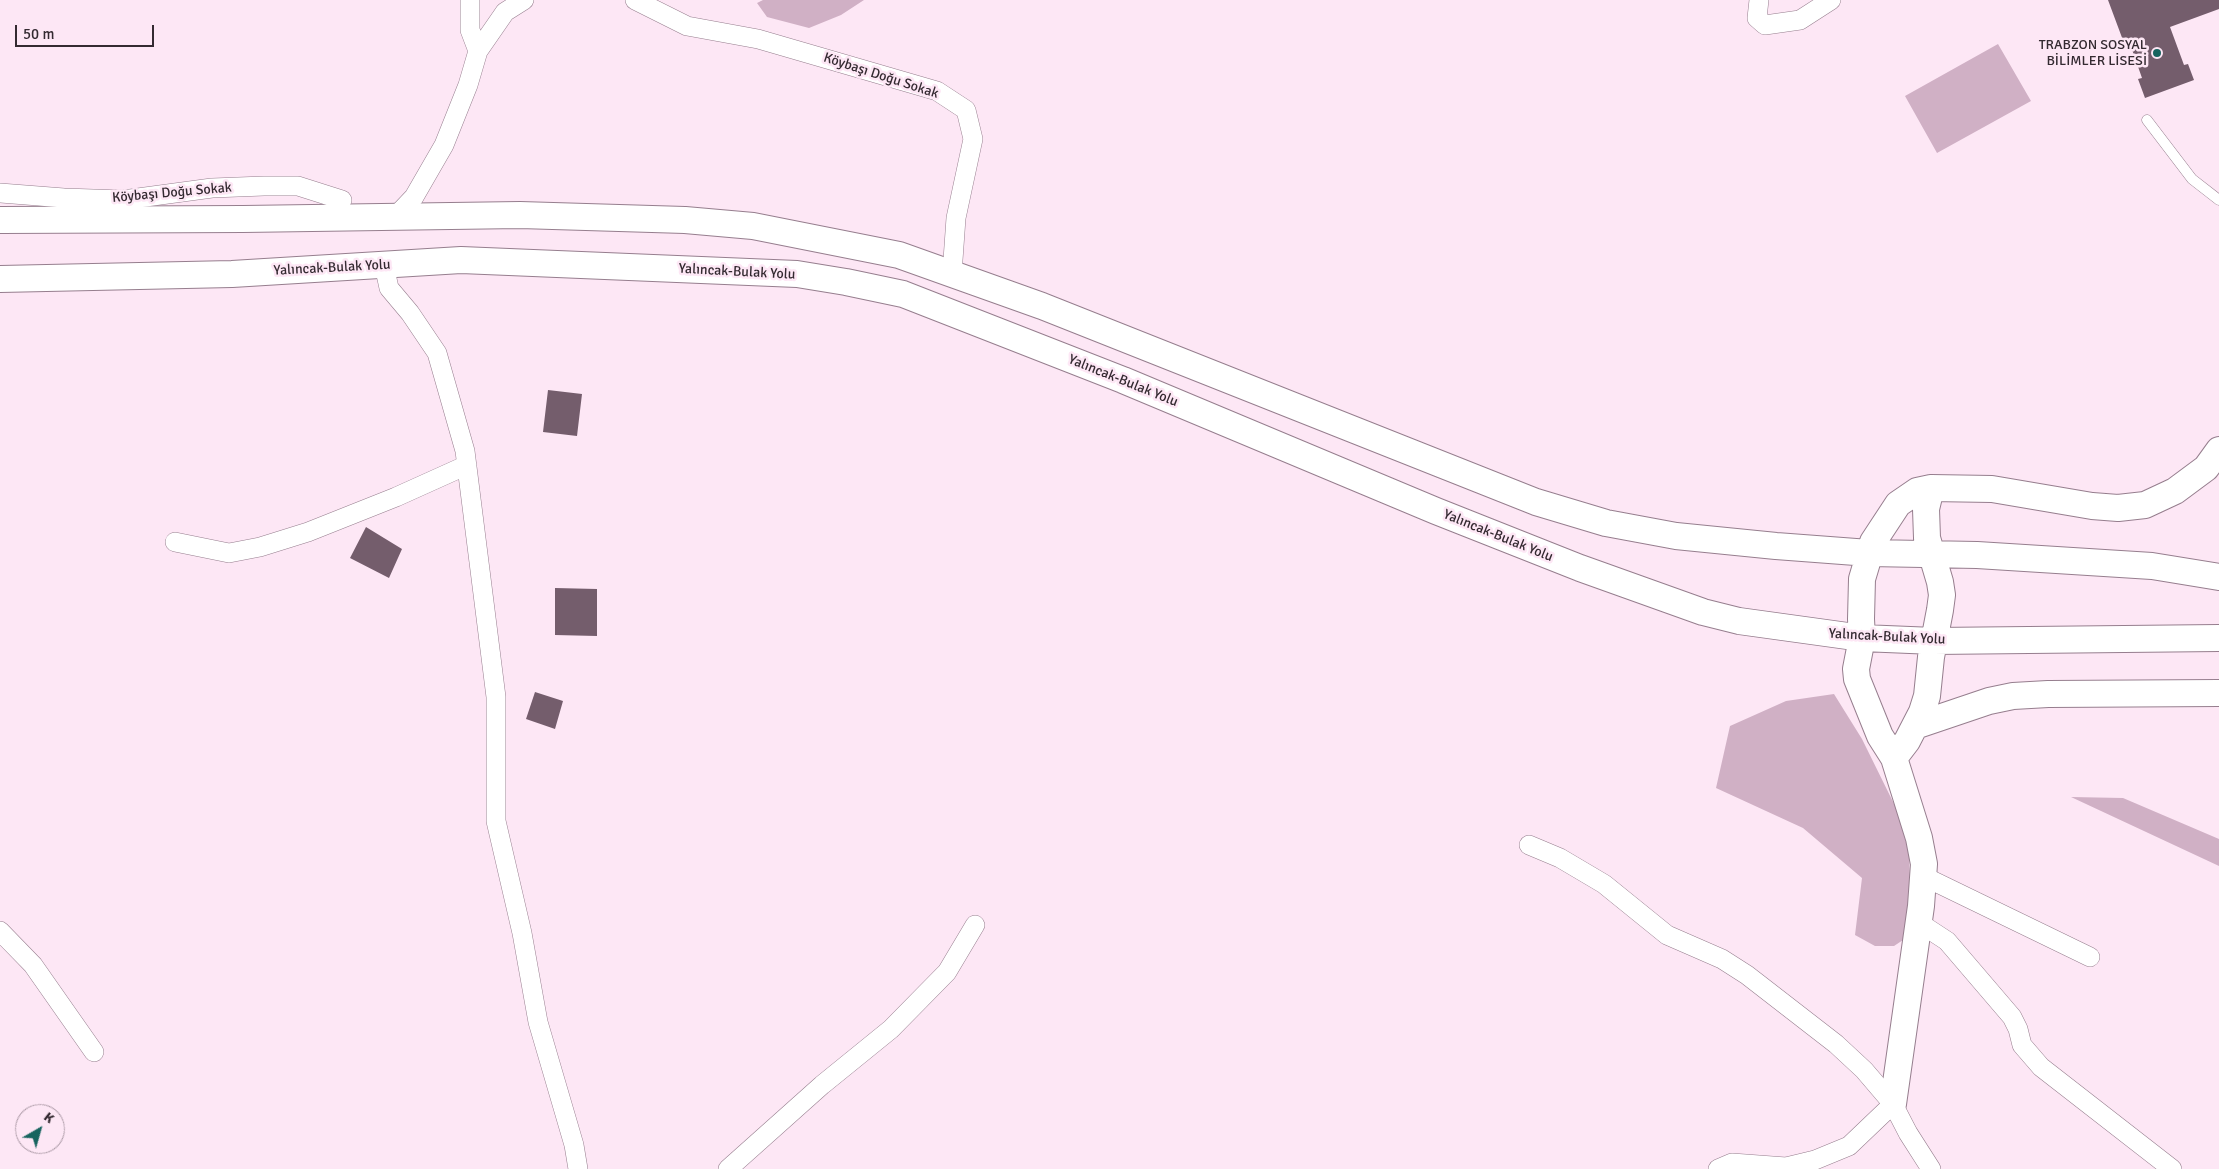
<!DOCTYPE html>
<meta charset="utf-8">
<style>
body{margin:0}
#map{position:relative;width:2219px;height:1169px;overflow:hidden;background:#fde7f5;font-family:Signika,sans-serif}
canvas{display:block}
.north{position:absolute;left:15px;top:1104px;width:50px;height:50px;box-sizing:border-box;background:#fde7f5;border:1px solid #ad9ba7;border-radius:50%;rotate:38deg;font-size:14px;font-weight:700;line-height:20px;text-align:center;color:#342a31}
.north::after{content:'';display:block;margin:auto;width:18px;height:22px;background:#17645f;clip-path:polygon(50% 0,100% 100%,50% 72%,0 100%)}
.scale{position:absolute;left:15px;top:25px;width:139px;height:22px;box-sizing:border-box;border:2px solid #342a31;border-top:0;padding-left:6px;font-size:15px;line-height:18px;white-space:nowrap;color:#342a31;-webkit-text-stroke:4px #fde7f5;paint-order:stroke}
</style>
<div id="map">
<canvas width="2219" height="1169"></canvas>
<div class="north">K</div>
<div class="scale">50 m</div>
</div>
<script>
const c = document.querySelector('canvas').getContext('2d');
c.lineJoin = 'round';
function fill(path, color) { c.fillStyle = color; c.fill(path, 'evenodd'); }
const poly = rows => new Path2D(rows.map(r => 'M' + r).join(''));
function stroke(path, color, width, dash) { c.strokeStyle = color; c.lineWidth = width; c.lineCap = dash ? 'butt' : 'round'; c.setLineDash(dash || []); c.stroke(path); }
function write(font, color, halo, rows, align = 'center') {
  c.font = font + ' Signika,sans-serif'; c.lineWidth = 5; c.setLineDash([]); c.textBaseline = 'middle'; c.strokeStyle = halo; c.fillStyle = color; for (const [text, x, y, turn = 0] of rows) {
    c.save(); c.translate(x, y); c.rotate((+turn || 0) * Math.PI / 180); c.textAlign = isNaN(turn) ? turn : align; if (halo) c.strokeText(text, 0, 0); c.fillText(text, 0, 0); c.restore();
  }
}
fill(poly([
 [763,0,864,0,841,15,809,28,767,17,757,3],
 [1998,44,2031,101,1937,153,1905,96],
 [1834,694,1862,739,1898,812,1909,854,1912,934,1894,946,1875,946,1855,935,1862,878,1803,828,1716,788,1730,726,1786,701],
 [2071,797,2123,798,2219,839,2219,866]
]), '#d0b0c5');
fill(poly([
 [2108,0,2219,0,2219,9,2170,27,2184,65,2188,64,2194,80,2145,98,2138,79,2142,78,2129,41,2124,43],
 [548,390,582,394,577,436,543,432],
 [366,527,402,549,389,578,350,558],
 [555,588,597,589,597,636,555,635],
 [535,692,563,701,555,729,526,719]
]), '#745d6c');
const lane = poly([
 [2147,120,2192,179,2219,200]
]);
const street = poly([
 [470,0,470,30,478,51],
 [635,0,687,26,758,39,937,91,966,110,973,139,956,218,952,274],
 [1759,0,1757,18,1765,25,1800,20,1831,0],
 [0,193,64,198,123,200,212,188,264,186,298,186,342,200],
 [395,217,414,197,444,145,468,85,478,51,505,12,524,0],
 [384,265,389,288,410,313,437,353,465,451,496,697,496,821,522,933,538,1022,574,1145,578,1169],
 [175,542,229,553,260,547,308,532,396,497,467,465],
 [1529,845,1560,858,1604,884,1667,935,1722,959,1747,975,1836,1044,1864,1070,1893,1104,1908,1133,1931,1169],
 [1923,876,2090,957],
 [1918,922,1947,941,2012,1017,2018,1029,2022,1045,2041,1067,2172,1169],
 [0,931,33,965,94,1052],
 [728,1169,822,1085,891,1029,947,972,975,925],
 [1718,1169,1732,1163,1786,1167,1815,1160,1849,1146,1893,1104]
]);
const secondary = poly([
 [0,220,243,219,520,215,685,220,753,226,899,255,1042,306,1536,502,1606,523,1676,536,1776,546,1869,553,1977,555,2152,566,2219,577],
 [0,279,232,274,461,260,797,274,846,282,903,294,1123,380,1436,511,1580,568,1703,612,1739,621,1862,638,1934,641,2219,638],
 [1915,726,1989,701,2013,696,2048,694,2219,693],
 [1894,758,1907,741,1922,712,1927,696,1931,657,1940,610,1942,595,1940,582,1927,538,1926,509,1931,488],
 [1893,1104,1921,906,1924,864,1919,838,1894,758,1880,736,1857,679,1856,669,1862,638,1861,619,1862,579,1873,542,1898,504,1917,491,1931,488,1992,489,2092,506,2118,508,2145,505,2175,491,2206,468,2219,450]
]);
stroke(lane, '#967e8e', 11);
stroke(street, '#967e8e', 20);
stroke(secondary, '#967e8e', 28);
stroke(lane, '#fff', 10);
stroke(street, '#fff', 19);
stroke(secondary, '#fff', 26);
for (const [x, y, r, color] of [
 [2157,53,5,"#17645f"]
]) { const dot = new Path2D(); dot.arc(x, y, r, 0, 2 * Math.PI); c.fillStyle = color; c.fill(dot); stroke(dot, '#fde7f5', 2); }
write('14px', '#342a31', '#fde7f5', [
 ["TRABZON SOSYAL",2147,45],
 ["BİLİMLER LİSESİ",2147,61]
], 'right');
write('14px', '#342a31', '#fde7f5', [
 ["Köybaşı Doğu Sokak",881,76,18],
 ["Köybaşı Doğu Sokak",172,193,-5],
 ["Yalıncak-Bulak Yolu",332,268,-3],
 ["Yalıncak-Bulak Yolu",737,272,3],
 ["Yalıncak-Bulak Yolu",1123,381,22],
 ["Yalıncak-Bulak Yolu",1498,536,22],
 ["Yalıncak-Bulak Yolu",1887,637,3]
]);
</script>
